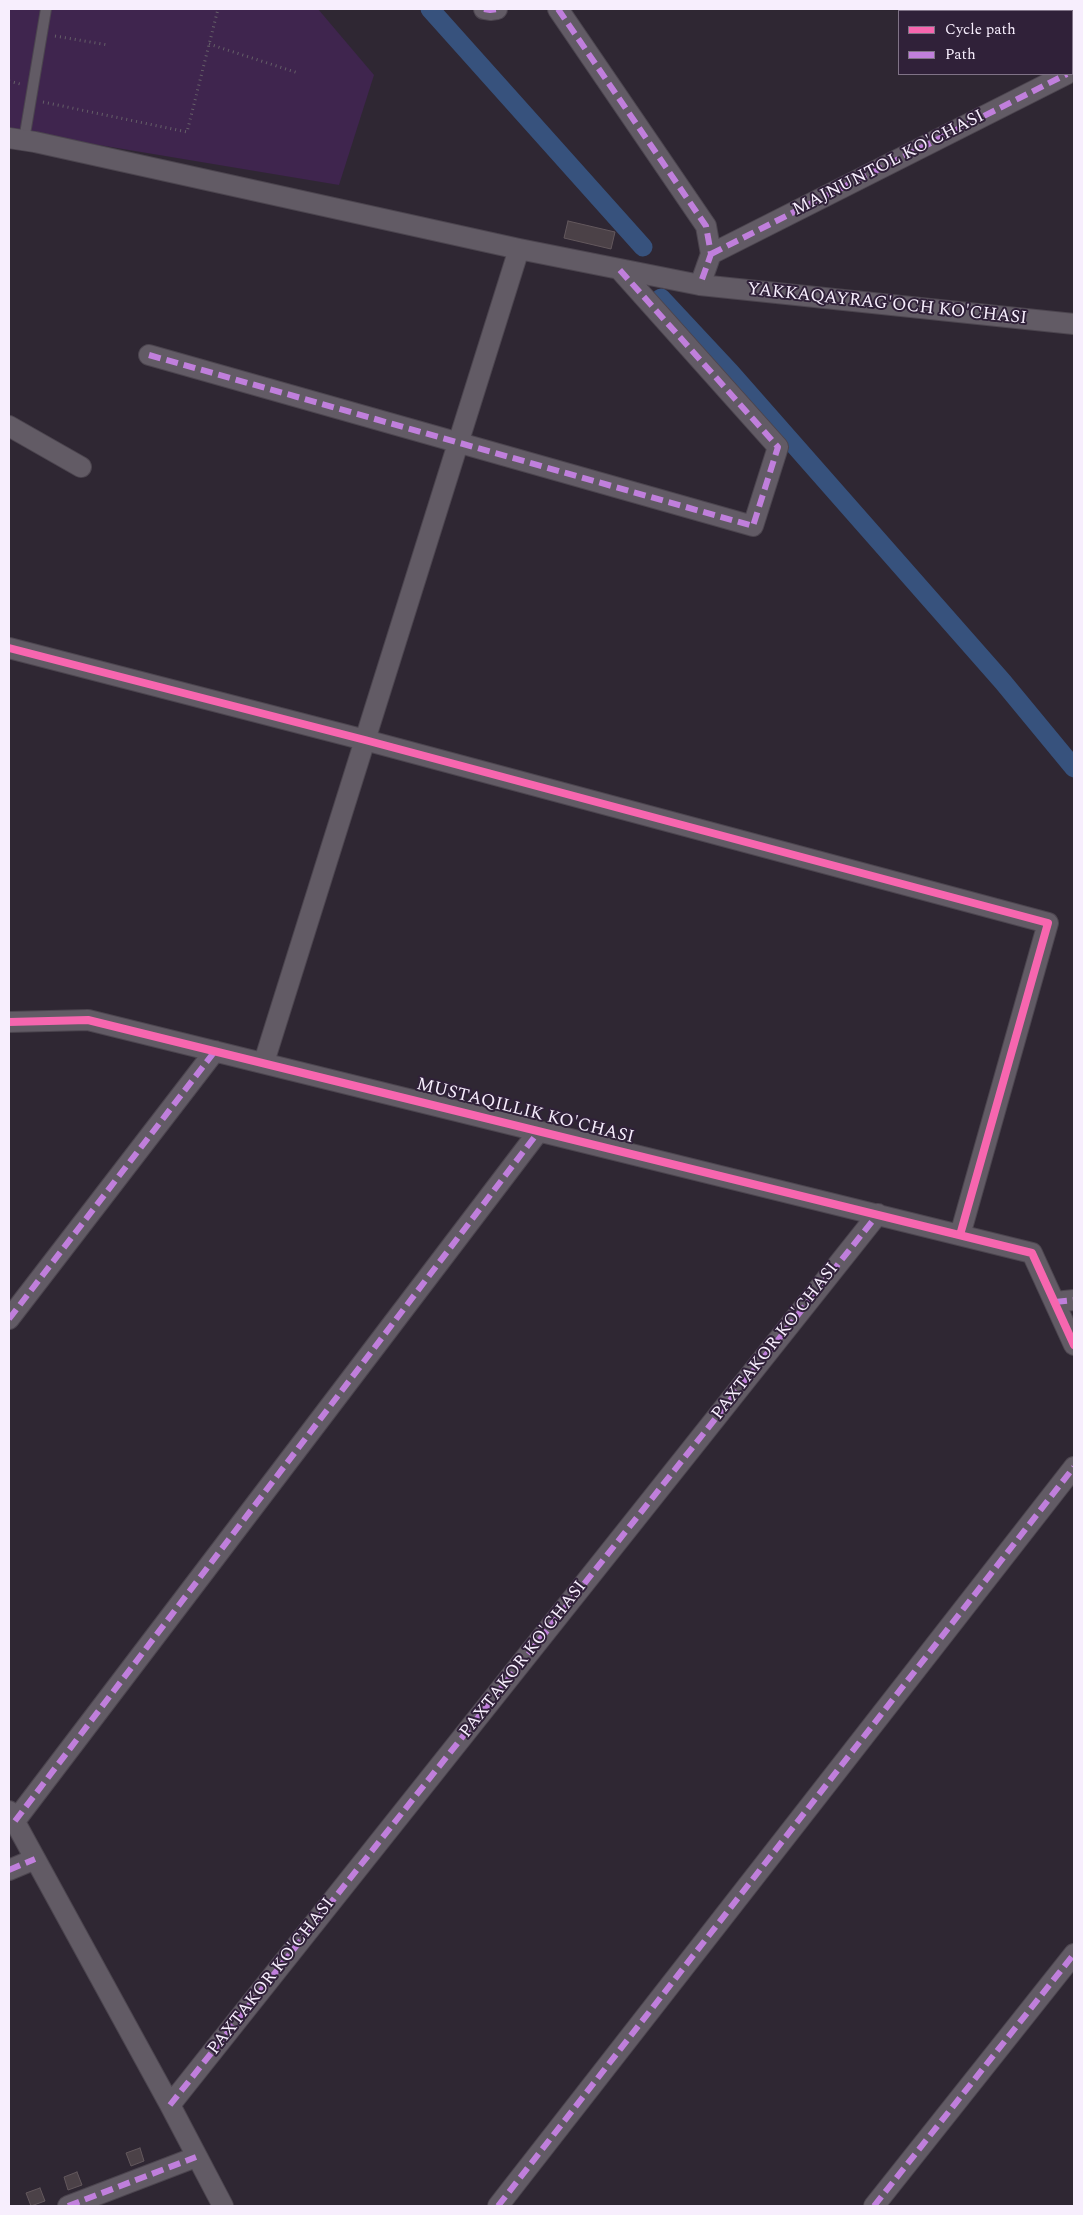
<!DOCTYPE html>
<style>
body{margin:0}
#map{position:relative;width:1083px;height:2215px;overflow:hidden;background:#2f2733;font-family:Spectral,serif}
canvas{display:block}
.frame{position:absolute;inset:0;border:10px solid #f7eefd;pointer-events:none}
.legend{position:absolute;left:898px;top:10px;width:175px;height:65px;box-sizing:border-box;background:#302139;border:1px solid #807387;margin:0;padding:6px 9px;list-style:none;font-size:15px;color:#f7eefd}
.legend li{display:flex;align-items:center;gap:10px;height:25px}
.legend b{width:25px;border:1px solid #807387}
</style>
<div id="map">
<canvas width="1083" height="2215"></canvas>
<div class="frame"></div>
<ul class="legend">
<li><b style="height:6px;background:#f766af"></b>Cycle path</li>
<li><b style="height:6px;background:#c07fdc"></b>Path</li>
</ul>
</div>
<script>
const c = document.querySelector('canvas').getContext('2d');
c.lineJoin = 'round';
function fill(path, color) { c.fillStyle = color; c.fill(path, 'evenodd'); }
const poly = rows => new Path2D(rows.map(r => 'M' + r).join(''));
function stroke(path, color, width, dash) { c.strokeStyle = color; c.lineWidth = width; c.lineCap = dash ? 'butt' : 'round'; c.setLineDash(dash || []); c.stroke(path); }
function write(font, color, halo, rows, align = 'center') {
  c.font = font + ' Spectral,serif'; c.lineWidth = 4; c.setLineDash([]); c.textBaseline = 'middle'; c.strokeStyle = halo; c.fillStyle = color; for (const [text, x, y, turn = 0] of rows) {
    c.save(); c.translate(x, y); c.rotate((+turn || 0) * Math.PI / 180); c.textAlign = isNaN(turn) ? turn : align; if (halo) c.strokeText(text, 0, 0); c.fillText(text, 0, 0); c.restore();
  }
}
fill(poly([
 [9,9,318,9,374,75,339,185,9,130]
]), '#3f254e');
stroke(poly([
 [430,9,643,247],
 [661,298,731,373,1003,682,1074,768]
]), '#37527d', 19);
const building = poly([
 [568,221,615,232,611,249,564,238,568,221],
 [140,2148,144,2161,131,2166,126,2153,140,2148],
 [77,2172,82,2185,68,2190,64,2177,77,2172],
 [40,2188,45,2201,31,2206,26,2193,40,2188]
]);
fill(building, '#4b4147');
stroke(building, '#63585d', 1);
const lane = poly([
 [24,140,46,9]
]);
const street = poly([
 [484,9,490,10,497,9],
 [558,9,706,226,711,254,700,285],
 [9,138,35,142,519,249,700,285,1074,324],
 [711,254,1067,74],
 [149,355,753,526,778,447,619,269],
 [9,426,81,467],
 [9,648,365,740,1048,923,960,1235],
 [9,1022,88,1020,1032,1253,1074,1345],
 [264,1062,519,249],
 [1055,1302,1074,1300],
 [9,1319,215,1051],
 [9,1811,170,2105,223,2206],
 [15,1821,539,1131],
 [9,1870,35,1859],
 [170,2105,878,1214],
 [68,2206,196,2157],
 [498,2206,1074,1467],
 [874,2206,1074,1954]
]);
stroke(lane, '#4c454f', 12);
stroke(street, '#4c454f', 22);
stroke(poly([
 [55,36,108,45],
 [209,44,298,73],
 [9,81,20,84],
 [43,102,187,132,218,9]
]), '#655f68', 3, [1, 4]);
stroke(lane, '#625b65', 10);
stroke(street, '#625b65', 20);
stroke(poly([
 [484,9,490,10,497,9],
 [558,9,706,226,711,254,700,285],
 [711,254,1067,74],
 [149,355,753,526,778,447,619,269],
 [1055,1302,1074,1300],
 [9,1319,215,1051],
 [15,1821,539,1131],
 [9,1870,35,1859],
 [170,2105,878,1214],
 [68,2206,196,2157],
 [498,2206,1074,1467],
 [874,2206,1074,1954]
]), '#c07fdc', 6, [12, 6]);
stroke(poly([
 [9,648,365,740,1048,923,960,1235],
 [9,1022,88,1020,1032,1253,1074,1345]
]), '#f766af', 8);
write('18px', '#f7eefd', '#302139', [
 ["MAJNUNTOL KO'CHASI",889,164,-27],
 ["YAKKAQAYRAG'OCH KO'CHASI",887,305,6],
 ["MUSTAQILLIK KO'CHASI",525,1112,14],
 ["PAXTAKOR KO'CHASI",776,1342,-52],
 ["PAXTAKOR KO'CHASI",524,1660,-52],
 ["PAXTAKOR KO'CHASI",272,1977,-52]
]);
</script>
